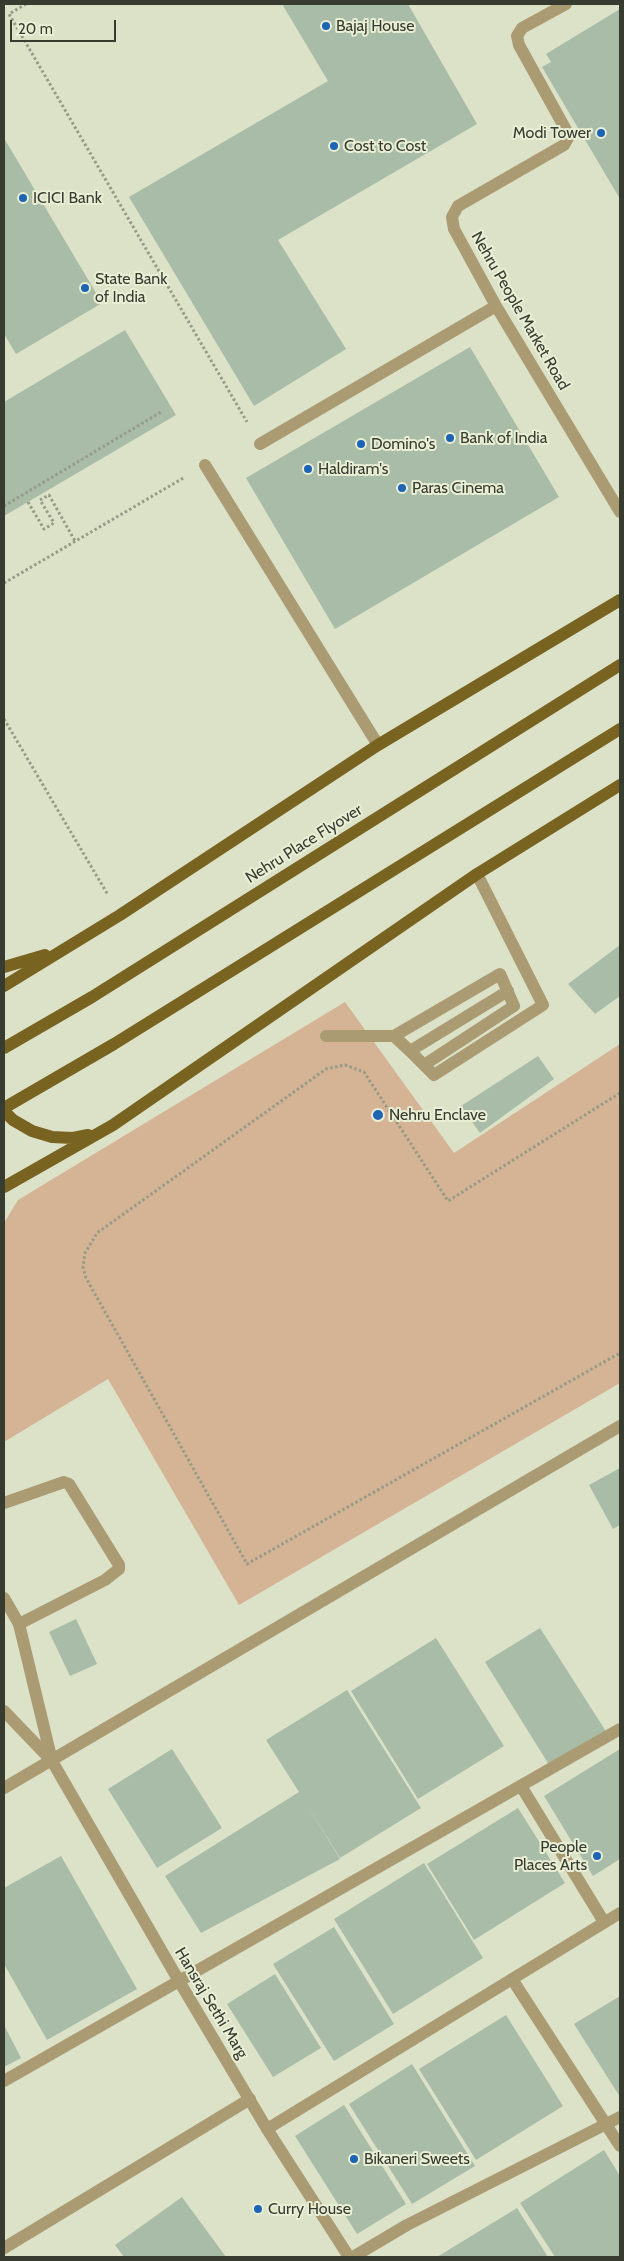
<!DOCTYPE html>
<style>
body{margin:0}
#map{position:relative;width:624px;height:2261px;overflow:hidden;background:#dce2c8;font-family:Cabin,sans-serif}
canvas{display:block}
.frame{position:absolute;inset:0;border:5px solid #383b30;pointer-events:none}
.scale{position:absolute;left:10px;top:20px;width:106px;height:22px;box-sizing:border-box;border:2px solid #383b30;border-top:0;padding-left:6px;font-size:15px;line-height:18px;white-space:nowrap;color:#383b30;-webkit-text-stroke:4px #e9efd5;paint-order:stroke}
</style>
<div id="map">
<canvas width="624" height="2261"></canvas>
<div class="frame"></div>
<div class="scale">20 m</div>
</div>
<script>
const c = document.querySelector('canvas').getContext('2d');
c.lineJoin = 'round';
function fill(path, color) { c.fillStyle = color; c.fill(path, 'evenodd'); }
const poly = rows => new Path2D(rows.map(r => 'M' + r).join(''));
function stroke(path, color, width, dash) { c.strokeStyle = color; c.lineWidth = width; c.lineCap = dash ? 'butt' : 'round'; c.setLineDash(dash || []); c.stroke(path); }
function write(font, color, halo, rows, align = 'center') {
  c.font = font + ' Cabin,sans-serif'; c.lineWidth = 4; c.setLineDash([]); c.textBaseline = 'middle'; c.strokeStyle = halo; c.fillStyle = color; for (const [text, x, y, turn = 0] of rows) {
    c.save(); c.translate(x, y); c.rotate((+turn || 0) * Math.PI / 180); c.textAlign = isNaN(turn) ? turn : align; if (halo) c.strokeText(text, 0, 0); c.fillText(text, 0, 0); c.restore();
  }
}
fill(poly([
 [345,1002,454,1153,620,1044,620,1383,239,1605,108,1379,4,1442,4,1223,18,1200]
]), '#d5b395');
fill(poly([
 [282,4,408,4,477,124,278,240,346,349,254,406,129,197,328,81],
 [620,9,620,199,542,67,551,62,546,54],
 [4,138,102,303,16,354,4,334],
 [125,330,176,415,4,516,4,402],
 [470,347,559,497,335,629,246,478],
 [620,945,620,996,595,1014,568,984],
 [538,1056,554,1079,480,1133,461,1106],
 [620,1468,620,1525,613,1529,589,1485],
 [76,1619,97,1664,70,1676,49,1632],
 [540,1628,607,1733,551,1768,485,1662],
 [436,1638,504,1746,418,1799,351,1691],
 [347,1690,421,1808,340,1858,306,1803,340,1859,201,1933,165,1876,299,1792,266,1740],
 [172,1749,222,1828,157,1868,108,1789],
 [620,1749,620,1859,593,1876,544,1796],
 [518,1808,565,1883,474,1940,427,1864],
 [61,1856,137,1989,47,2040,4,1964,4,1888],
 [424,1863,483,1958,393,2014,334,1919],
 [334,1927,394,2024,334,2061,273,1964],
 [275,1974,321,2048,273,2077,227,2004],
 [620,1996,620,2097,574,2024],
 [506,2015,563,2106,476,2160,419,2069],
 [4,2025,21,2058,4,2067],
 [412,2064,475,2166,412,2204,349,2104],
 [344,2105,406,2204,357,2234,295,2136],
 [604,2150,620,2176,620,2257,555,2257,520,2203],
 [182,2197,226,2257,124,2257,115,2245],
 [517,2208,548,2257,437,2257]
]), '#a8bca8');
stroke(poly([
 [26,4,9,14,247,422],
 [28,502,44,529,54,523,40,500,49,495,75,541],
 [4,506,161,412],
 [4,583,185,477],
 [4,719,108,895],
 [620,1093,448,1201,364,1072,345,1065,326,1069,97,1233,85,1253,83,1267,86,1278,247,1564,620,1353]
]), '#969b87', 3, [2.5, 2.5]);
stroke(poly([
 [566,4,522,28,517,36,519,45,566,130,568,138,564,145,458,206,452,217,454,229,496,306,620,512],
 [260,444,496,306],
 [326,1036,394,1036],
 [410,1051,508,991],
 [424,1065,514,1006,500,974,394,1036,410,1051,434,1075,543,1005,477,874],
 [4,1503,64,1482,69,1484,119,1565,119,1569,105,1580,19,1624]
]), '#aa9b73', 12);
stroke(poly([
 [205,465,378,745]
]), '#aa9b73', 12);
stroke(poly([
 [521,1786,604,1922],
 [4,1788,620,1426],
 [512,1979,620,2146],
 [4,2081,620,1729],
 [267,2129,620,1913],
 [4,2248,250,2099],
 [353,2257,407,2225,620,2117]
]), '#aa9b73', 12);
stroke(poly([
 [4,1598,19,1624,52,1761],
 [4,1711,52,1761,179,1981,267,2129,349,2257]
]), '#aa9b73', 12);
stroke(poly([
 [4,967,45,955],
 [4,986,120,915,378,745,620,600],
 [4,1048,92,997,620,665],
 [4,1108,114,1044,620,729],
 [4,1111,13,1120,32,1131,52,1137,73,1138,88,1135],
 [4,1187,113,1125,477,874,620,785]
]), '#796321', 12);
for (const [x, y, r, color] of [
 [326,26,5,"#1d64b4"],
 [601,133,5,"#1d64b4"],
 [334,146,5,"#1d64b4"],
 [23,198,5,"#1d64b4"],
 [85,288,5,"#1d64b4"],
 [450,438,5,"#1d64b4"],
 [361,444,5,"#1d64b4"],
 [308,469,5,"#1d64b4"],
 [402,488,5,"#1d64b4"],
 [378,1115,6,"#1d64b4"],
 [597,1856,5,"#1d64b4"],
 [354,2159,5,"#1d64b4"],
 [258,2209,5,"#1d64b4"]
]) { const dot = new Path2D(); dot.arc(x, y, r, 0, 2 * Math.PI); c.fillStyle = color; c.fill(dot); stroke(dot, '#e9efd5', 2); }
write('16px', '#383b30', '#e9efd5', [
 ["Bajaj House",336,26],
 ["Modi Tower",591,133,"right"],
 ["Cost to Cost",344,146],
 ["ICICI Bank",33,198],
 ["State Bank",95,279],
 ["of India",95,297],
 ["Bank of India",460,438],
 ["Domino's",371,444],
 ["Haldiram's",318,469],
 ["Paras Cinema",412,488],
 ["Nehru Enclave",389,1115],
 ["People",587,1847,"right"],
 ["Places Arts",587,1865,"right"],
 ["Bikaneri Sweets",364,2159],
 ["Curry House",268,2209]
], 'left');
write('16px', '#383b30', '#e9efd5', [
 ["Nehru People Market Road",520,311,60],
 ["Nehru Place Flyover",304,844,-32],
 ["Hansraj Sethi Marg",211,2003,59]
]);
</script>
